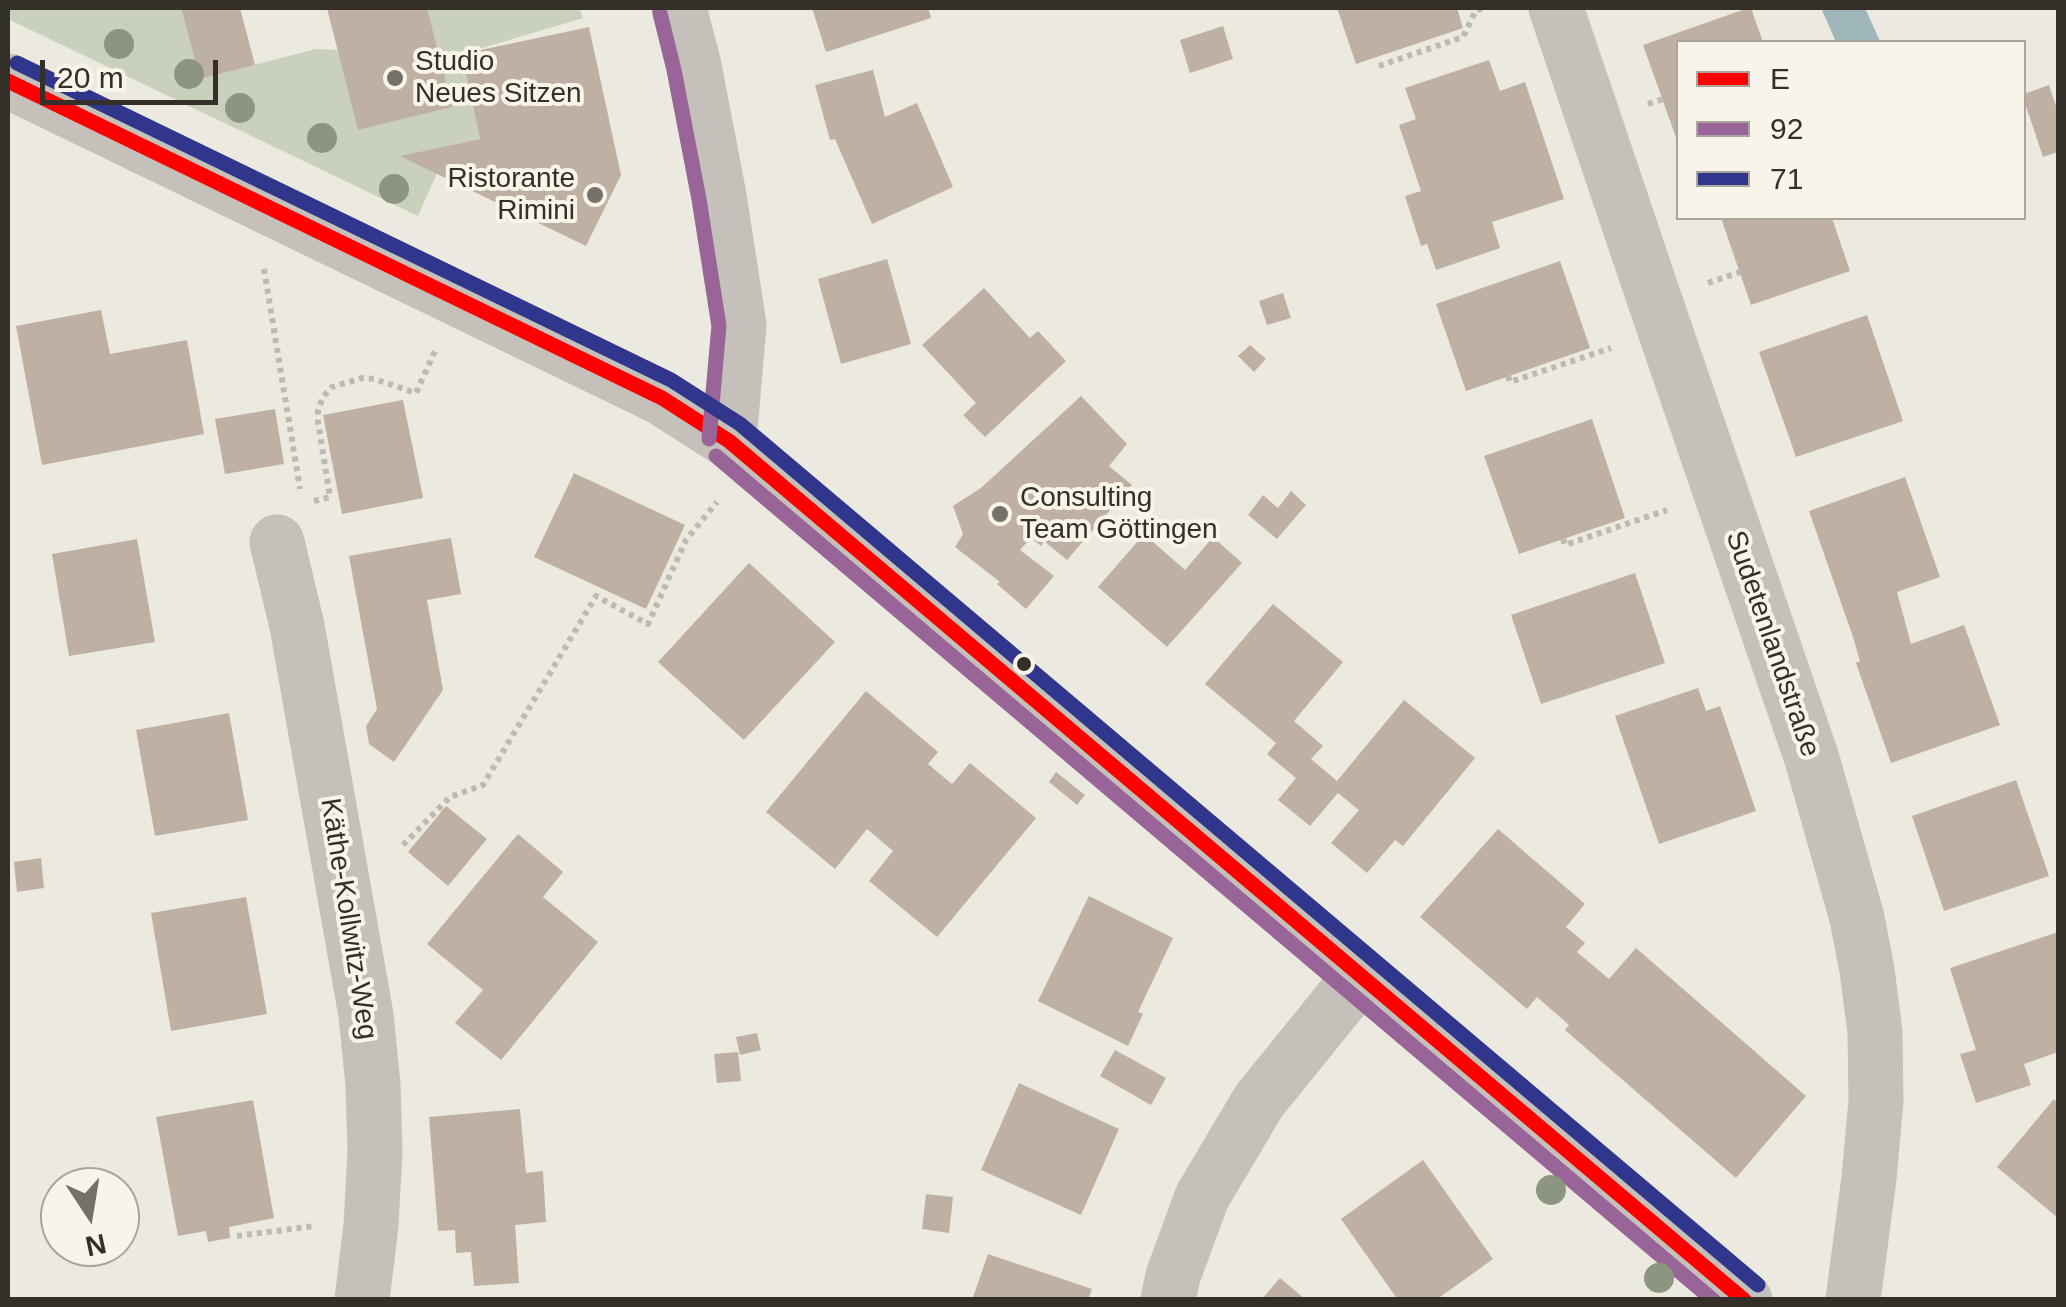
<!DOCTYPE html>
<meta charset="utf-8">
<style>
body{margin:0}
#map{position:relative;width:2066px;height:1307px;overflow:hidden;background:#ece9e1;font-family:Arial,sans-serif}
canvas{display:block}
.frame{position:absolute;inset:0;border:10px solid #352f29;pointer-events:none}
.legend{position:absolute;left:1676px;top:40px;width:350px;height:180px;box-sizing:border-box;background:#f8f4e9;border:2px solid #aaa59c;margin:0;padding:12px 18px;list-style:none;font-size:30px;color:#352f29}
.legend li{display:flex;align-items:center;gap:20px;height:50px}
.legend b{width:50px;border:2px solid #aaa59c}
.north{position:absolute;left:40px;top:1167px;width:100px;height:100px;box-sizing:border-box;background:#f8f4e9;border:2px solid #aaa59c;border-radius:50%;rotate:168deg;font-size:28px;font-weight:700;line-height:40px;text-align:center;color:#352f29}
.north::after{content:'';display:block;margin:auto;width:35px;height:45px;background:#757069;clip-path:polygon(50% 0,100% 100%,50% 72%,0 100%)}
.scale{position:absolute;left:40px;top:60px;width:178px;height:45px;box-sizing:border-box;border:5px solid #352f29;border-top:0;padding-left:12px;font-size:30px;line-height:35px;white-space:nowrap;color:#352f29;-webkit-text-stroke:8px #f8f4e9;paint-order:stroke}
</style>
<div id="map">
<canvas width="2066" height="1307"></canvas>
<div class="frame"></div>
<ul class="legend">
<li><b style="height:12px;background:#f00"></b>E</li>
<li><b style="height:12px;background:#996498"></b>92</li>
<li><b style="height:12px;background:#31368d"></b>71</li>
</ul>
<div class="north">N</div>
<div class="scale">20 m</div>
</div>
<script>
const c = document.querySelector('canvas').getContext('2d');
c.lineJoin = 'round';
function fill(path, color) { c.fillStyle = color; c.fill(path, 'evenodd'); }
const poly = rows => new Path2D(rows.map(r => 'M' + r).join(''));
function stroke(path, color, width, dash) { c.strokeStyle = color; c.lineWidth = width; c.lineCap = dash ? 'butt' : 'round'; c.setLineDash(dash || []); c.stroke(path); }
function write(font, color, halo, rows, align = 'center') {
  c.font = font + ' Arial,sans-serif'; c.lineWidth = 8; c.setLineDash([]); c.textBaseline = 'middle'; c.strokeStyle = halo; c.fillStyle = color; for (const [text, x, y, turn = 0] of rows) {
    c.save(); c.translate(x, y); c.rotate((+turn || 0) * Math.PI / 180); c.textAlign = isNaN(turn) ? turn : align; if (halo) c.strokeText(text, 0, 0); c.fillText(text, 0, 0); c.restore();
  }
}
fill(poly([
 [8,8,181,8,200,79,316,49,338,50,327,8,579,8,583,18,462,54,480,139,402,156,437,173,418,216,8,19]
]), '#c9d1bc');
fill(poly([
 [1821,8,1865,8,1880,41,1836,42]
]), '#9fb6bb');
fill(poly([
 [181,8,240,8,255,65,200,79],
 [327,8,427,8,452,107,358,130],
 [812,8,928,8,931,18,826,52],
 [1337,8,1457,8,1463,28,1356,64],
 [1748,8,1751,8,1763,42,1678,42,1678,143,1643,45],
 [1223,26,1233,59,1190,73,1180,40],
 [589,27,621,175,586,246,400,156,480,139,462,54],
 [1489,60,1500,91,1525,82,1564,199,1492,222,1500,248,1436,270,1427,244,1421,246,1405,196,1421,191,1399,125,1416,119,1405,88],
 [873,70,885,117,917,103,953,187,872,224,835,139,830,140,815,85],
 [2049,85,2058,112,2058,152,2043,157,2024,100,2024,94],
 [1721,218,1832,218,1850,271,1751,305],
 [887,259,911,344,841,364,818,279],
 [1560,261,1590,348,1466,391,1436,304],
 [984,288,1030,338,1038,331,1066,361,985,437,963,415,976,403,922,345],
 [1283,293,1291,318,1267,325,1259,301],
 [101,310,110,354,187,340,204,434,42,465,16,326],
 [1867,315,1903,421,1796,457,1759,352],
 [1250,345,1266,359,1254,372,1238,356],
 [1081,396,1127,444,1109,466,1132,485,1067,560,1044,541,1041,546,1031,538,1020,550,1054,576,1026,609,997,584,1000,582,955,547,963,534,953,506,981,488],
 [403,400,423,498,342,514,323,415],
 [275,409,284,464,225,474,215,419],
 [1592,419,1625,518,1519,554,1484,456],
 [574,473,685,525,646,609,534,557],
 [1905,477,1940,577,1897,592,1911,644,1964,625,2000,725,1891,763,1856,663,1860,661,1853,637,1809,511],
 [1291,491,1306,505,1277,539,1248,515,1263,495,1278,508],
 [1144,534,1185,570,1213,537,1242,563,1167,647,1098,587],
 [451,538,461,594,427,600,443,690,394,762,369,744,366,726,377,709,349,556],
 [137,539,155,642,69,656,52,554],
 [749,563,835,642,744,740,658,662],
 [1635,573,1665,663,1541,704,1511,615],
 [1273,604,1343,662,1294,721,1323,746,1311,759,1337,781,1404,700,1475,758,1403,846,1395,840,1367,873,1331,843,1359,810,1338,793,1310,826,1278,800,1296,778,1267,754,1276,743,1205,684],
 [1698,688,1706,711,1720,706,1756,811,1659,844,1615,716],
 [866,691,938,752,928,764,952,784,970,763,1036,818,937,937,869,881,893,851,867,829,835,869,766,812],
 [229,713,248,820,155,836,136,730],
 [1056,772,1085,795,1077,805,1049,782],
 [2016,780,2049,876,1944,911,1912,816],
 [446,806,487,839,448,886,408,852],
 [1498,829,1585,904,1566,927,1585,943,1577,952,1609,979,1636,948,1806,1096,1736,1178,1565,1030,1569,1025,1537,997,1527,1009,1420,917],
 [518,834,563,872,543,897,598,942,501,1060,455,1023,483,990,427,944],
 [41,858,44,888,17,892,14,862],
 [1089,896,1173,938,1138,1012,1143,1014,1128,1046,1038,1001],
 [246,897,267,1014,171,1031,151,913],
 [2058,932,2058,1052,2024,1064,2031,1085,1976,1103,1960,1054,1976,1050,1950,968],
 [757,1033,761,1050,740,1055,736,1037],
 [1115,1050,1166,1078,1151,1105,1100,1076],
 [738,1052,741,1081,717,1083,714,1054],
 [1019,1083,1119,1129,1081,1215,981,1170],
 [2054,1099,2058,1103,2058,1218,1997,1167],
 [253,1100,274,1218,229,1227,230,1238,208,1242,206,1231,178,1236,156,1117],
 [520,1109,526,1173,543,1171,546,1222,515,1225,519,1283,474,1286,471,1252,456,1253,455,1230,438,1231,429,1117],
 [1423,1160,1493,1259,1436,1300,1398,1300,1341,1219],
 [926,1194,953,1197,949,1233,922,1229],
 [988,1254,1092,1289,1088,1300,972,1300],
 [1280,1278,1306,1300,1261,1300]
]), '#beb1a4');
stroke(poly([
 [1379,66,1463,37,1476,10,1484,8],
 [1648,104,1663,99],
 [264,269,300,489],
 [1708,283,1740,272],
 [1508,376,1510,382,1611,348],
 [314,501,330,497,318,422,318,410,323,397,332,387,362,378,374,379,416,393,435,351],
 [1563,539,1565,545,1667,510],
 [403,845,450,797,483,785,596,596,648,624,686,540,717,502],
 [237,1236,315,1226]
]), '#bdbab3', 6, [5, 5]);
stroke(poly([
 [679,8,694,66,719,196,739,325,729,441],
 [1556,8,1655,301,1812,759,1857,918,1867,970,1875,1032,1876,1101,1869,1178,1853,1300],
 [8,81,662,398,729,441,1745,1300],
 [277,542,297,626,366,1015,373,1085,375,1152,371,1225,362,1300],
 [1168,1300,1173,1276,1202,1197,1259,1101,1361,975]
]), '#c5c1ba', 55);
stroke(poly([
 [8,81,662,398,729,441,1744,1300]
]), '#f00', 15);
stroke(poly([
 [660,13,674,70,699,199,719,326,709,439],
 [716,456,1713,1300]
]), '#996498', 15);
stroke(poly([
 [17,63,671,380,740,424,1758,1285]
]), '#31368d', 15);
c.fillStyle = '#8c957f';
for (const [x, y] of [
 [119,44],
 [189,74],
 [240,108],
 [322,138],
 [394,189],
 [1551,1190],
 [1659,1278]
]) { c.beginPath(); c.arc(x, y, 15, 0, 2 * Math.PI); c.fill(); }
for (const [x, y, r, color] of [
 [395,78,10,"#757069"],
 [595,195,10,"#757069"],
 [1000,514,10,"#757069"],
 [1024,664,9,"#352f29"]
]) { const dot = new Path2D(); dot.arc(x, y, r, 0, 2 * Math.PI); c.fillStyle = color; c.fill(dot); stroke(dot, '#f8f4e9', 4); }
write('28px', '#352f29', '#f8f4e9', [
 ["Studio",415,62],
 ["Neues Sitzen",415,94],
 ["Ristorante",575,179,"right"],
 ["Rimini",575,211,"right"],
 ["Consulting",1020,498],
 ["Team Göttingen",1020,530]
], 'left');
write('28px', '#352f29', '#f8f4e9', [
 ["Sudetenlandstraße",1772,644,71],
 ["Käthe-Kollwitz-Weg",348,919,81]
]);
</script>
